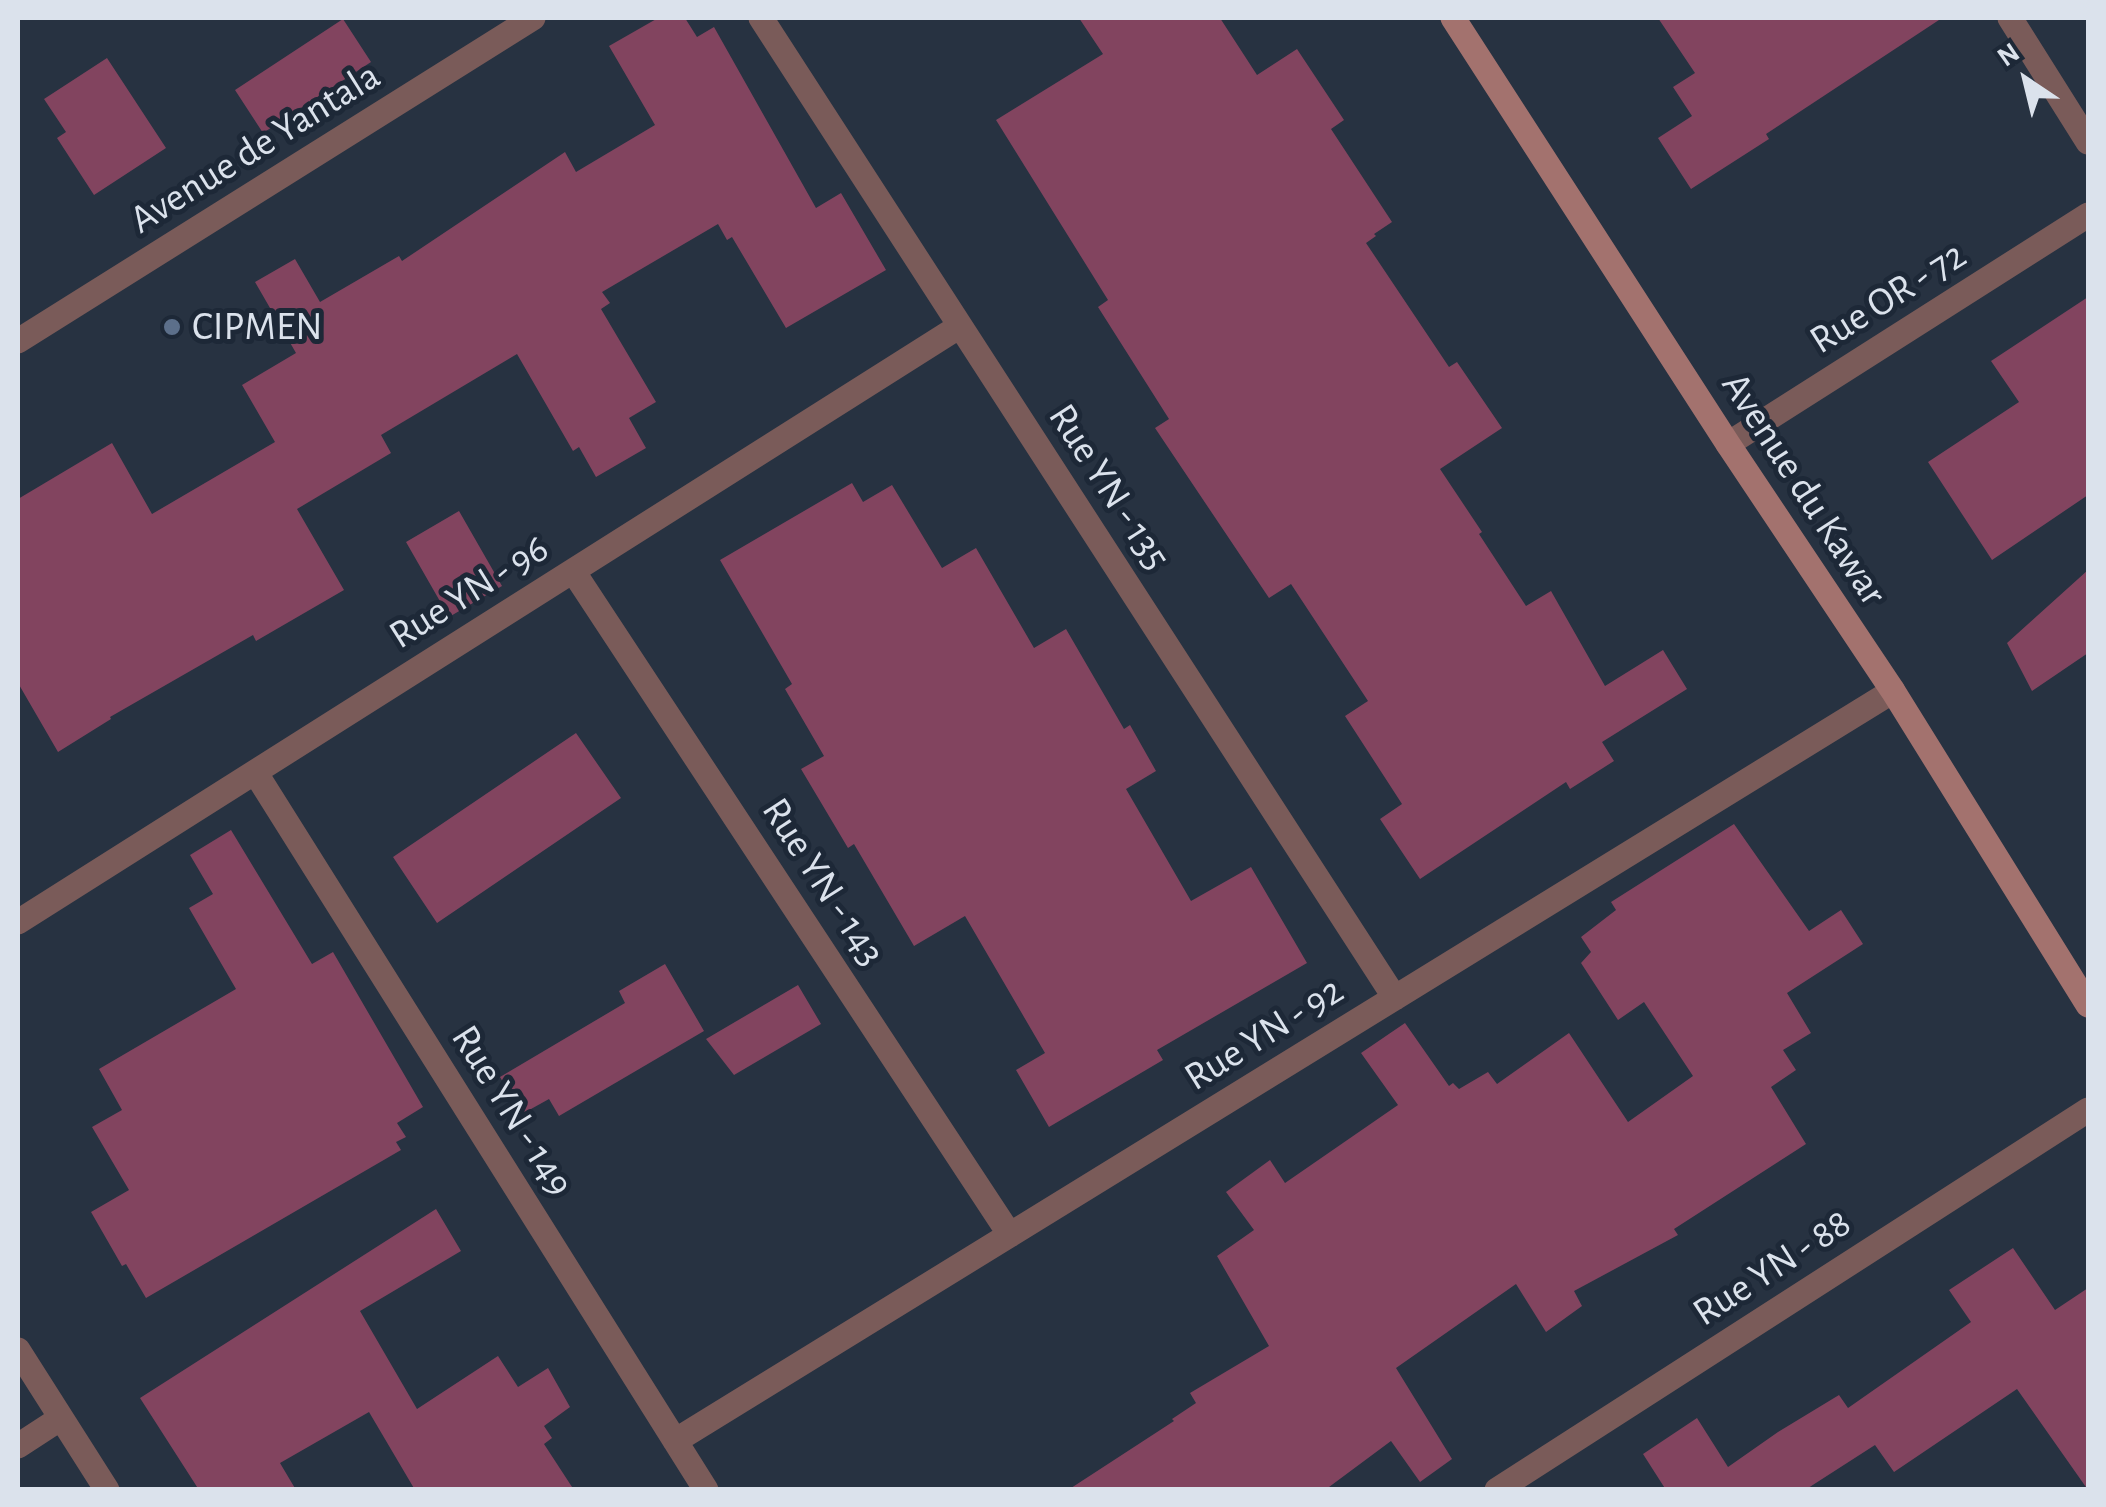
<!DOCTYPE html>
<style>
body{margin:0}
#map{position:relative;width:2106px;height:1507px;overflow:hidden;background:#273241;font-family:"Alegreya Sans",sans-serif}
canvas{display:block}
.frame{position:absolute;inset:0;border:20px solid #dbe2ec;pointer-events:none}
.north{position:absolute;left:1976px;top:30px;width:100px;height:100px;-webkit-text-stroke:8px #1d2837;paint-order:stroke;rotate:325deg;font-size:28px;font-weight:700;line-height:40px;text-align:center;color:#dbe2ec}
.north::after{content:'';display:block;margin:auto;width:35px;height:45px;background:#dbe2ec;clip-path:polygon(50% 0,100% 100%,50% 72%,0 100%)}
</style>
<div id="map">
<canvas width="2106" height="1507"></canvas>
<div class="frame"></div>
<div class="north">N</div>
</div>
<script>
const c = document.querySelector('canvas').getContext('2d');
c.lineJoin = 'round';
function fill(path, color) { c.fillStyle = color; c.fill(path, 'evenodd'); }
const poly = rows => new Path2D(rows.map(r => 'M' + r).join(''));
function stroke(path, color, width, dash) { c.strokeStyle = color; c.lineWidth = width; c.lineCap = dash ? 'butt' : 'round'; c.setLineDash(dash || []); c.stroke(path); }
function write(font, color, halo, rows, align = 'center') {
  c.font = font + ' "Alegreya Sans",sans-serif'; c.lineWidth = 10; c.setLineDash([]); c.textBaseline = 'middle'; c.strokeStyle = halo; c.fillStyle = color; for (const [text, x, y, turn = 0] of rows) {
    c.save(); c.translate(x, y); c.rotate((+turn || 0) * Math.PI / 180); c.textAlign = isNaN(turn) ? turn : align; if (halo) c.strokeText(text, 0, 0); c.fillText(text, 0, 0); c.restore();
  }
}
fill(poly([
 [658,18,685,18,697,37,714,27,816,208,841,193,886,270,786,328,732,237,727,240,718,224,602,292,610,303,601,309,656,402,629,418,646,448,596,477,579,447,573,451,517,354,381,435,391,453,297,509,344,590,256,641,253,635,110,717,111,719,58,752,18,683,18,499,112,443,152,514,275,442,242,385,296,353,255,282,295,259,320,302,399,256,402,261,565,152,576,172,655,125,609,46],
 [1079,18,1220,18,1257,75,1297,49,1344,120,1331,129,1392,222,1374,234,1376,236,1366,243,1449,367,1457,362,1502,428,1440,469,1482,532,1479,534,1526,606,1551,591,1605,686,1663,650,1687,689,1602,742,1614,761,1570,789,1566,782,1420,879,1380,819,1402,804,1345,716,1368,701,1291,584,1269,598,1155,428,1169,419,1098,307,1108,300,996,120,1103,54],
 [1658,18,1942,18,1766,134,1769,139,1691,189,1658,138,1692,116,1673,87,1695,73],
 [343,19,371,62,263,133,235,90],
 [107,58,166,148,94,195,57,138,66,132,44,99],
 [2088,297,2088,495,1992,560,1928,462,2019,402,1991,361],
 [852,483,863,502,892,485,942,568,976,548,1034,648,1066,629,1124,729,1130,725,1156,771,1126,789,1191,901,1251,867,1307,963,1157,1050,1163,1060,1049,1127,1016,1070,1045,1053,965,916,914,946,854,844,848,848,801,769,824,756,785,689,792,684,720,560],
 [459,511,502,586,449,617,406,542],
 [2088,570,2088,653,2032,691,2007,643],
 [576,733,621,798,437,923,393,857],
 [1734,824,1809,931,1841,910,1863,944,1787,993,1811,1033,1783,1050,1796,1070,1771,1087,1806,1144,1674,1229,1678,1235,1574,1291,1582,1306,1546,1332,1516,1284,1396,1368,1452,1459,1420,1482,1391,1441,1325,1490,1068,1490,1174,1421,1172,1419,1196,1403,1190,1393,1269,1346,1217,1256,1254,1230,1226,1192,1270,1160,1285,1183,1398,1105,1361,1053,1405,1023,1449,1086,1453,1083,1459,1089,1488,1072,1497,1084,1569,1033,1628,1122,1693,1076,1644,1002,1618,1020,1581,963,1591,952,1581,937,1616,910,1611,902],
 [231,830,312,964,333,952,423,1107,397,1123,406,1137,396,1142,401,1150,146,1298,126,1264,122,1266,91,1212,129,1190,92,1127,122,1110,99,1069,236,989,189,908,213,894,190,855],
 [665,964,704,1031,559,1116,549,1099,522,1114,500,1077,625,1003,619,991],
 [798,985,821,1024,734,1075,706,1039],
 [436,1209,461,1251,360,1311,417,1409,498,1356,518,1387,548,1368,570,1407,544,1426,552,1438,544,1444,574,1490,415,1490,369,1412,280,1463,296,1490,199,1490,140,1398],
 [2013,1248,2055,1310,2088,1288,2088,1490,2017,1389,1894,1472,1875,1445,1805,1490,1666,1490,1643,1454,1697,1418,1728,1467,1778,1432,1839,1395,1848,1408,1971,1322,1949,1290]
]), '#82445f');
stroke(poly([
 [761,18,1395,998],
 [2010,18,2088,142],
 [18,341,533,18],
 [1728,444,2088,215],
 [573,571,1010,1235],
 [255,772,706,1490],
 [18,922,960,326],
 [18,1350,107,1490],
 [675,1441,1893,691],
 [18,1446,61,1418],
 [1497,1490,2088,1110]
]), '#7a5b59', 25);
stroke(poly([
 [1453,18,1728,444,1893,691,2088,1005]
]), '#a3726e', 25);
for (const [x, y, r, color] of [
 [172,327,10,"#5c6f8a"]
]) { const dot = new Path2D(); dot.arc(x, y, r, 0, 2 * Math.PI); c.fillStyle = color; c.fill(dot); stroke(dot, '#1d2837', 4); }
write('40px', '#dbe2ec', '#1d2837', [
 ["Avenue de Yantala",255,148,-32],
 ["Rue OR - 72",1888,298,-32],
 ["Rue YN - 135",1109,487,57],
 ["Avenue du Kawar",1804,489,57],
 ["Rue YN - 96",469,592,-32],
 ["Rue YN - 143",823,882,57],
 ["Rue YN - 92",1264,1034,-32],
 ["Rue YN - 149",512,1111,58],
 ["Rue YN - 88",1772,1268,-33]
]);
write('40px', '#dbe2ec', '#1d2837', [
 ["CIPMEN",192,327]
], 'left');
</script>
